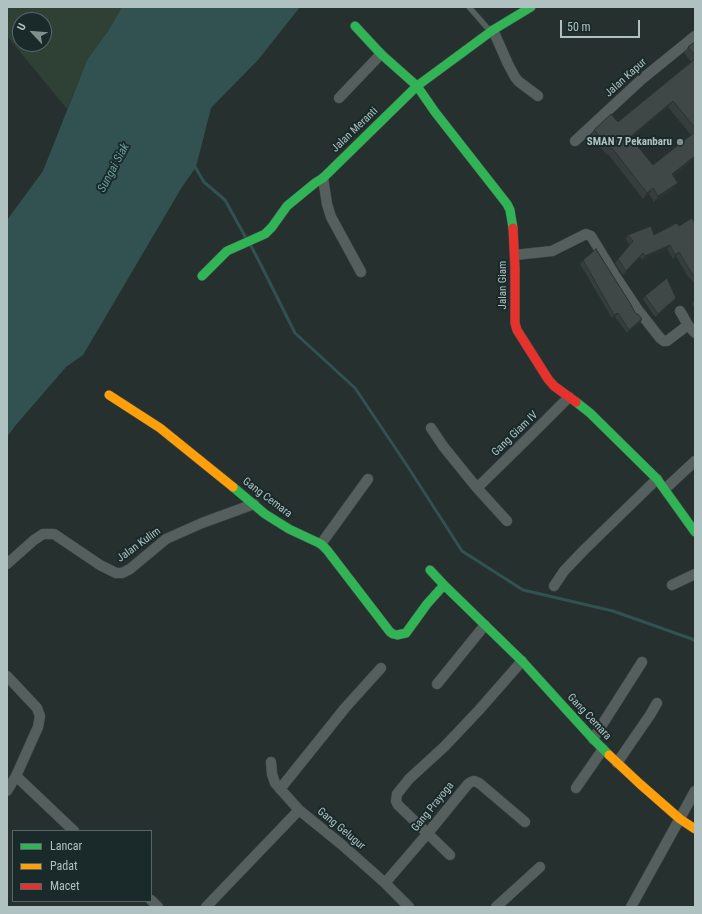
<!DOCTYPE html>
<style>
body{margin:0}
#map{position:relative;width:702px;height:914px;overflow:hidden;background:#25302f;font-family:"Roboto Condensed",sans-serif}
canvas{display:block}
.frame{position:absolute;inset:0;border:8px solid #afc2c1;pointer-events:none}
.legend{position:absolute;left:12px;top:830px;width:140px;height:72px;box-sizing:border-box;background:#1a2929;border:1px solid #566666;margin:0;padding:5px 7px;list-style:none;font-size:12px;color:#afc2c1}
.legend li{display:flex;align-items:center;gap:8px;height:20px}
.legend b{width:20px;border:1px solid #566666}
.north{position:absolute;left:12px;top:12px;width:40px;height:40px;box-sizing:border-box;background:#1a2929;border:1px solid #566666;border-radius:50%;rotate:296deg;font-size:11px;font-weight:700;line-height:16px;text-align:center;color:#afc2c1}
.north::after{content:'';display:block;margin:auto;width:14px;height:18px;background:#7f8f8e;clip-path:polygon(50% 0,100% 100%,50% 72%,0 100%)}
.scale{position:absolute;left:560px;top:20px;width:80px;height:18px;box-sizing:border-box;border:2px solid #afc2c1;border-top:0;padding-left:5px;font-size:12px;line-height:14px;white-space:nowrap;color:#afc2c1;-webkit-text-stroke:3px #1a2929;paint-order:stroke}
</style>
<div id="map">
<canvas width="702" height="914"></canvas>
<div class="frame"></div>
<ul class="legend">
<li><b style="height:5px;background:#30b455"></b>Lancar</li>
<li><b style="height:5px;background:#ff9f0a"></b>Padat</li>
<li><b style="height:5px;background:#e5322d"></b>Macet</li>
</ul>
<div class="north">U</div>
<div class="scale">50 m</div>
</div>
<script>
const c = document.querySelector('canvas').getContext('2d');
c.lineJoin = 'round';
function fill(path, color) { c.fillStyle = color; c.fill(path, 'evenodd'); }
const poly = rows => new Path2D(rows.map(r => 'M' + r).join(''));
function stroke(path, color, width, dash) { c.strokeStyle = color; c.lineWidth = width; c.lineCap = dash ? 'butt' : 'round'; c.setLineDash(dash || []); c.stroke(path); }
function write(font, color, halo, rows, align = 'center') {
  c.font = font + ' "Roboto Condensed",sans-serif'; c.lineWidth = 4; c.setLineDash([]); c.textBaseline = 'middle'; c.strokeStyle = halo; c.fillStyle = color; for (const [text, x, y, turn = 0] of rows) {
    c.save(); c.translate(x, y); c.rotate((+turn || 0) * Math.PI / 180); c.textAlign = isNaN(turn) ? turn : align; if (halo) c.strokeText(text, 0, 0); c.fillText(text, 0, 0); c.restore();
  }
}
fill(poly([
 [7,7,122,7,108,31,87,60,67,109,7,36],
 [20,20,44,20,44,44,20,44]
]), '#2f4035');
fill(poly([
 [122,7,300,7,258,60,211,108,196,167,182,187,83,355,66,367,15,426,7,437,7,220,43,171,87,60,108,31]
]), '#325251');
stroke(poly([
 [194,165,204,182,225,200,246,238],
 [250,244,261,265,295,333,355,388,406,464,462,551,523,590,613,611,692,639,695,641]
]), '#325251', 3);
const lane = poly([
 [469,7,490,31]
]);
const street = poly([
 [493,30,508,64,515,77,518,81,538,96],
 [339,98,381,54],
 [575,141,642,79,695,36],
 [323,178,327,204,331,217,361,272],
 [515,255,552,251,586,234,591,236,616,277,638,310,660,338,664,341,667,341,688,325],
 [680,311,688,325,695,333],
 [431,428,443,446,477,488,507,521],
 [477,488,526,440,569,397],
 [665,489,695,461],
 [321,544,368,479],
 [7,564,34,540,43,534,54,534,100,565,116,573,122,573,130,569,166,539,202,523,254,504],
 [672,585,695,574],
 [554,586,564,571,584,550,657,479],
 [7,676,37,708,40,716,38,727,16,776,7,791],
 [437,684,485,625],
 [593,739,642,662],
 [271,762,272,774,275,783,299,810,341,844,385,883,409,907],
 [617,763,650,715,657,703],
 [16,776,74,831],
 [576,788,603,749],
 [280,789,345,708,381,668],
 [450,855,398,805,396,801,397,794,409,779,445,746,479,710,522,661],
 [385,883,428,833,468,784,471,782,474,781,479,783,525,822],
 [151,900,158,907],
 [206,907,299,810],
 [496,907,540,867],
 [631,907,695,791]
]);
const fast = poly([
 [355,26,381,54,417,86,435,112,507,204,510,210,513,228],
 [202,276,227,251,265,234,272,227,287,206,315,183,323,178,417,86,493,30,531,7],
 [576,402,590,413,657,479,695,532],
 [233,487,265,514,289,529,321,544,327,550,390,632,393,634,397,635,406,633,427,604,444,585],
 [430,570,444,585,522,661,593,739,609,755]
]);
const slow = poly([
 [109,395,160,428,233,487],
 [609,755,640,784,680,819,695,829]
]);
const jam = poly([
 [513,228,515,268,515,323,517,330,548,379,554,386,576,402]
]);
stroke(lane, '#434b4a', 6);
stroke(street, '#434b4a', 11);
stroke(fast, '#434b4a', 10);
stroke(slow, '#434b4a', 10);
stroke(jam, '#434b4a', 10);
stroke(lane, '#555f5e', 5);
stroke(street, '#555f5e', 10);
stroke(fast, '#30b455', 9);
stroke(slow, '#ff9f0a', 9);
stroke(jam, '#e5322d', 9);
fill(poly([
 [695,42,695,158,673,176,678,183,673,189,654,202,649,194,643,199,608,154,607,155,590,136,594,130,618,122,691,62,684,53,688,47],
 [668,107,691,135,653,165,631,138],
 [695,223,695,284,686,274,676,256,673,259,667,249,642,260,640,257,623,275,615,263,630,245,626,239,628,235,654,235,679,226],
 [583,260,636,314,642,319,640,323,627,333,615,317,612,318,580,264],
 [645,296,673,301,655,317,643,299],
 [695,299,695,309,692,304]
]), '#363e3d');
fill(poly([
 [673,101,668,107,625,143,630,137],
 [695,156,695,158,667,180,672,174],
 [678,183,673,189,654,202,658,196],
 [653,188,649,194,643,199,647,193],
 [670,245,667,249,642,260,645,256],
 [679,252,676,256,673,259,675,255],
 [643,253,640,257,623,275,626,271],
 [618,313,615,317,612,318,614,315],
 [642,319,640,323,627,333,629,330]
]), '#2c3232');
const building = poly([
 [695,42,695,55,688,47,695,42],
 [695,59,695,128,673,101,630,137,653,165,695,132,695,156,672,174,678,183,658,196,653,188,647,193,612,148,611,149,594,130,611,114,618,122,695,59],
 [692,218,695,223,695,277,689,269,679,252,675,255,670,245,645,256,643,253,626,271,618,259,633,241,628,235,651,226,654,235,677,223,679,226,692,218],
 [596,249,630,303,636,314,638,314,642,319,629,330,618,313,614,315,583,260,596,249],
 [667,278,676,298,658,314,645,296,667,278]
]);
fill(building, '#3f4847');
stroke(building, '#2c3232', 1);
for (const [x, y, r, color] of [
 [680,142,4,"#7f8f8e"]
]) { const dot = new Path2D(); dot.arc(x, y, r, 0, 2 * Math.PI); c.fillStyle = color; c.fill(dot); stroke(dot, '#1a2929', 1.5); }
write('11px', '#afc2c1', '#1a2929', [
 ["Jalan Kapur",626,78,-42],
 ["Jalan Meranti",355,130,-44],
 ["Jalan Giam",503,285,-90],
 ["Gang Giam IV",515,434,-44],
 ["Gang Cemara",267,498,37],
 ["Jalan Kulim",139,545,-36],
 ["Gang Cemara",589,717,47],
 ["Gang Prayoga",433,807,-51],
 ["Gang Gelugur",341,829,40]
]);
write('bold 11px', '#afc2c1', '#1a2929', [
 ["SMAN 7 Pekanbaru",672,142]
], 'right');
write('italic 12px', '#6b9e9b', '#1a2929', [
 ["Sungai Siak",114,168,-62]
]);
</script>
